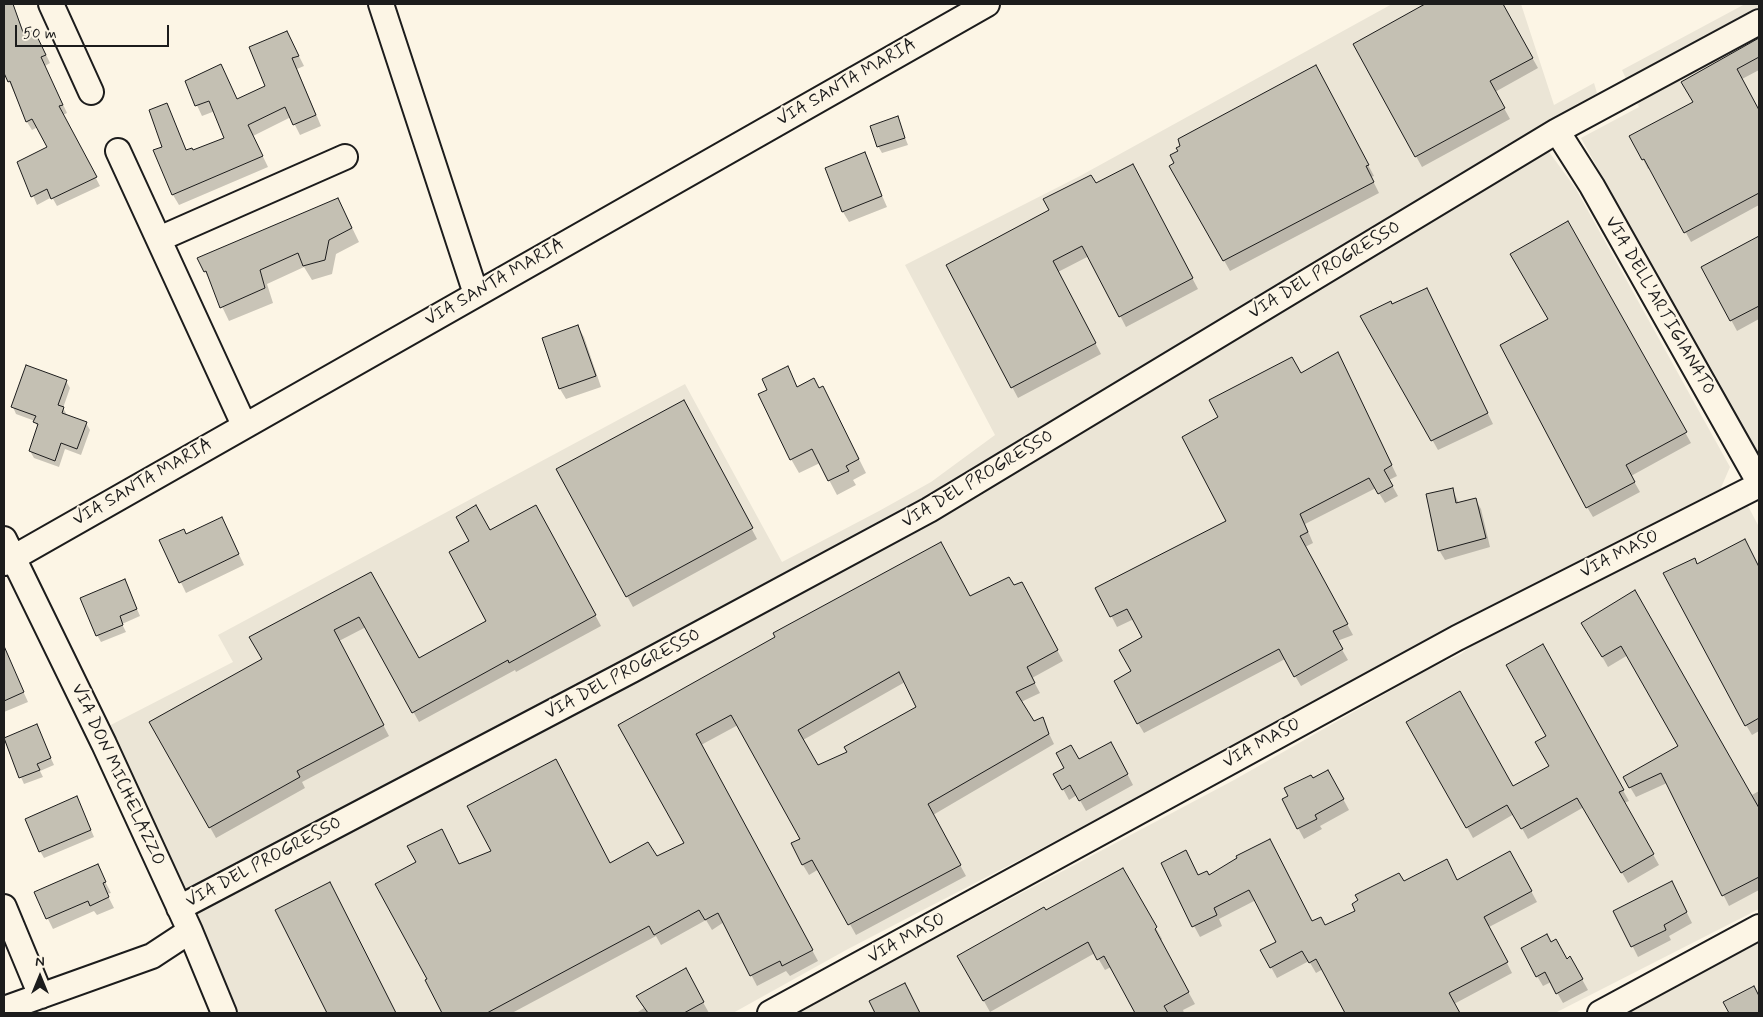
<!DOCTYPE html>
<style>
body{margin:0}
#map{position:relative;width:1763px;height:1017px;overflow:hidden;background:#fcf5e5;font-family:Mynerve,sans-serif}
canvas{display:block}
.frame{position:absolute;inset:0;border:5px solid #1c1c1c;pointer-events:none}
.north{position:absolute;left:15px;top:952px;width:50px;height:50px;-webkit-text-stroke:4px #fcf5e5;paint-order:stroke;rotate:0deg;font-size:14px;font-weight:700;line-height:20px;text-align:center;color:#1c1c1c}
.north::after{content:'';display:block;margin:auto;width:18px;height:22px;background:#1c1c1c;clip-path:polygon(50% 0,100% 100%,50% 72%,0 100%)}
.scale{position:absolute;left:15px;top:25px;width:154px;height:22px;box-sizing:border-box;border:2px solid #1c1c1c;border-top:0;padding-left:6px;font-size:15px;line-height:18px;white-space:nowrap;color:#1c1c1c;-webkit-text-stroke:4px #fcf5e5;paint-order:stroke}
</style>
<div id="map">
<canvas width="1763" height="1017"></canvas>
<div class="frame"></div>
<div class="north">N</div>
<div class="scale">50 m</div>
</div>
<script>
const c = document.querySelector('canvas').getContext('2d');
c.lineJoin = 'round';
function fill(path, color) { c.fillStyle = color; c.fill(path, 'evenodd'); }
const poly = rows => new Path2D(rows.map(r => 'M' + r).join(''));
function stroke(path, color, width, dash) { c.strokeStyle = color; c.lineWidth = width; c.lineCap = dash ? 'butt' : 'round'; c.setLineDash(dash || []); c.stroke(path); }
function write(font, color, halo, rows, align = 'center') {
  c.font = font + ' Mynerve,sans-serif'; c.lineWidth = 4; c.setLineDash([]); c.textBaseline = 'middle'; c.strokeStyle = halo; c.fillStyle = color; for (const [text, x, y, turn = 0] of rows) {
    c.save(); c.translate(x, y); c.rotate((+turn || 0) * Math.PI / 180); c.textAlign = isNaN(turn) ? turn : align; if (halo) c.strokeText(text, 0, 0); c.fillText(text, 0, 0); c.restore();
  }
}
fill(poly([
 [1392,4,1521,4,1554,105,1594,83,1597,93,1539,138,1576,189,1730,467,1720,490,1584,565,1386,665,1027,856,848,949,733,1013,229,1013,101,730,233,662,218,635,685,384,782,562,879,511,931,482,995,435,905,265,1080,176],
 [1745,4,1759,4,1759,461,1581,138,1639,107,1622,70],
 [1748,506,1759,527,1759,909,1555,1013,796,1013,1234,780,1429,669,1461,654,1475,643],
 [1759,943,1759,1013,1621,1013,1690,977]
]), '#ebe5d6');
fill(poly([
 [4,4,13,4,25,36,39,40,50,63,45,66,67,113,63,115,100,186,57,206,52,197,37,205,19,162,48,148,38,127,32,130,27,122,4,70],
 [1428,4,1502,4,1538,68,1495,92,1510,119,1422,167,1354,44],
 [287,32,304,66,297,69,321,126,300,135,291,117,253,136,268,167,179,205,173,195,163,147,166,104,187,151,193,152,226,139,215,111,202,116,186,82,237,100,267,87],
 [1759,40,1759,70,1742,79,1759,112,1759,205,1691,242,1651,168,1648,169,1643,159,1694,102,1683,82],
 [1321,77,1374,176,1371,177,1379,193,1230,271,1171,166,1176,164,1179,152],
 [897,117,908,145,882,153,878,146],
 [864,154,887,207,849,222,843,212],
 [1138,176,1198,289,1126,327,1089,256,1058,272,1101,354,1018,398,947,265,1096,185],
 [338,199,359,242,336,254,332,274,312,280,304,267,267,284,273,303,229,321,199,259],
 [1568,222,1691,443,1631,476,1640,492,1593,517,1587,507,1550,320],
 [1759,237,1759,319,1737,331,1703,267],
 [1427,289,1493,424,1438,450,1362,316,1392,306],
 [578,327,584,337,601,387,566,399,560,389],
 [1343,364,1397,476,1389,480,1398,496,1385,503,1376,488,1305,524,1313,543,1305,547,1353,635,1337,641,1348,660,1301,686,1285,659,1144,733,1138,723,1133,672,1144,637,1134,619,1117,627,1097,588,1227,521,1300,375],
 [787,368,798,388,819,389,830,401,866,473,853,480,856,485,837,495,820,463,799,473,791,459,769,390],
 [66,381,70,388,63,408,67,415,86,423,90,430,81,455,65,449,59,467,34,458,30,451,38,428,35,421,16,414,13,407],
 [690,412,757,539,633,607,627,596],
 [1453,490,1459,504,1475,499,1481,509,1490,547,1445,560,1439,550],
 [542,517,601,626,516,672,515,670,419,722,366,627,339,641,389,736,302,782,305,788,216,838,151,722,263,660,370,574,418,660,488,621,489,532],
 [227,529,244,565,186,593,161,541],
 [1750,551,1759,568,1759,731,1752,735,1746,725,1698,565],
 [1014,587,1027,594,1063,661,1032,678,1040,693,1021,702,1034,723,1042,719,1054,744,933,815,966,876,856,935,819,869,809,875,803,865,793,844,802,840,738,725,701,745,818,961,790,976,786,971,757,986,724,922,712,930,706,920,661,945,656,936,512,1013,443,1013,427,980,459,865,610,865,656,858,686,843,620,725,970,597],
 [905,682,918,707,848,753,818,766,803,740],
 [128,588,140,616,122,624,126,632,101,642,97,635],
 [1634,592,1750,796,1759,791,1759,890,1729,906,1667,783,1636,797,1630,787,1680,746,1628,655,1608,667,1583,623],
 [1542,646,1629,801,1624,803,1659,865,1628,883,1584,807,1528,839,1514,814,1473,838,1408,722,1513,787,1550,766],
 [4,649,28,702,4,712],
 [36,726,54,765,40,771,43,777,24,784,4,739],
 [1117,754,1133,785,1086,811,1077,795,1069,800,1055,774],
 [1313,780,1334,782,1349,810,1320,826,1322,829,1304,839,1298,828],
 [80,804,94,837,44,858,40,851],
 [1239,859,1312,923,1325,926,1357,912,1404,882,1457,881,1516,863,1537,902,1489,927,1512,973,1454,1004,1459,1013,1347,1013,1323,969,1316,973,1309,961,1277,978,1271,967,1278,943,1256,900,1219,919,1222,926,1200,937,1194,926,1198,877,1209,876],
 [97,866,111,893,107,894,114,908,97,915,94,911,53,929,35,893],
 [1123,870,1162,939,1160,941,1195,1004,1183,1010,1184,1013,1136,1013,1111,967,1105,970,1095,953,990,1012,959,956],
 [1677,893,1692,923,1669,936,1671,940,1638,957,1615,911],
 [336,894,396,1013,328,1013,276,911],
 [1551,944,1567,960,1570,958,1588,990,1563,1003,1551,982,1543,986,1537,976],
 [685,970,709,1013,639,1013,638,1012,644,1008,637,997]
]), '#0003');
const building = poly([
 [4,4,13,4,24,35,34,30,46,55,41,57,63,105,59,106,97,177,51,199,47,189,31,197,17,162,47,147,32,119,26,122,10,81,8,82,4,73,4,4],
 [1425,4,1503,4,1533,58,1490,81,1505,108,1415,157,1353,44,1425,4],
 [287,31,299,56,292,58,316,115,293,125,285,107,248,125,263,156,172,195,153,150,162,147,149,110,167,103,186,150,192,148,193,150,224,138,209,101,195,106,185,81,221,64,237,99,265,86,249,47,287,31],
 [1759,38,1759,57,1737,69,1759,110,1759,193,1684,233,1644,159,1642,160,1629,136,1693,102,1681,82,1759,38],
 [1316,65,1369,165,1366,166,1374,182,1223,261,1169,166,1174,163,1170,155,1178,151,1176,148,1180,146,1178,139,1316,65],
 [898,116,905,138,877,147,870,126,898,116],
 [865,152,882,196,842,212,825,168,865,152],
 [1133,164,1193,278,1119,317,1082,246,1053,261,1096,343,1011,388,946,265,1049,210,1043,199,1091,175,1096,183,1133,164],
 [338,198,352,228,329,240,325,260,303,266,298,253,260,270,265,288,220,308,206,271,204,272,197,258,338,198],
 [1568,221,1687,432,1626,465,1635,482,1586,508,1500,345,1548,319,1510,254,1568,221],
 [1759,236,1759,306,1730,321,1701,267,1759,236],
 [1427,288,1488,413,1431,441,1360,316,1391,301,1392,304,1427,288],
 [578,325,596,376,559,389,542,338,578,325],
 [1338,352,1392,465,1384,470,1393,486,1378,494,1369,478,1300,514,1308,532,1300,536,1348,624,1333,631,1343,649,1294,677,1279,649,1137,724,1114,681,1131,671,1119,650,1142,637,1127,609,1110,617,1095,588,1226,521,1182,437,1218,417,1209,400,1292,357,1301,373,1338,352],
 [26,365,67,380,58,405,64,407,62,413,87,422,77,449,61,443,55,461,29,451,38,424,33,422,36,416,11,407,26,365],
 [788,366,797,387,814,378,819,388,823,386,859,459,846,466,849,471,828,481,812,449,790,460,758,394,767,390,762,379,788,366],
 [684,400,753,528,626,597,556,469,684,400],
 [1453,488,1456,503,1476,498,1486,538,1438,551,1426,494,1453,488],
 [476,505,490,530,536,505,596,615,509,663,508,660,412,713,359,617,334,630,384,725,297,771,300,777,209,828,149,722,262,659,249,637,371,572,419,658,486,621,449,552,469,541,456,517,476,505],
 [222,517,239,554,179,583,159,540,184,529,186,534,222,517],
 [1745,539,1759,567,1759,718,1745,726,1663,573,1695,558,1697,564,1745,539],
 [941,542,970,596,1009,577,1014,585,1022,582,1058,650,1027,667,1035,683,1016,692,1034,721,1043,717,1049,734,928,804,961,865,848,925,812,860,802,865,791,843,800,839,731,715,696,734,813,950,782,966,780,961,750,976,718,913,705,920,699,910,654,935,649,926,487,1013,442,1013,425,980,427,979,375,884,416,862,407,846,442,829,459,864,491,851,467,806,556,759,610,863,648,842,657,856,684,843,618,725,775,637,773,633,941,542],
 [899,672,916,707,844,747,847,752,818,765,798,730,899,672],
 [125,579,137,609,120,616,123,625,96,636,80,598,125,579],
 [1635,590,1759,808,1759,877,1722,896,1661,773,1629,788,1623,777,1678,746,1621,646,1602,657,1581,623,1635,590],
 [1543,644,1624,790,1619,792,1654,854,1621,873,1577,798,1521,829,1507,805,1466,828,1406,722,1460,691,1513,786,1549,766,1535,742,1546,736,1506,665,1543,644],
 [4,646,24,692,4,701,4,646],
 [37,724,51,758,37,764,40,770,19,778,4,738,37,724],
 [1111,742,1128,774,1079,801,1070,785,1062,790,1053,774,1064,768,1056,753,1071,745,1079,759,1111,742],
 [1328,770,1344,799,1315,815,1317,819,1297,829,1282,799,1288,796,1284,788,1311,775,1313,778,1328,770],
 [77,796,91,830,39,852,25,819,77,796],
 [1270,839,1312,921,1321,917,1325,925,1355,911,1352,904,1358,900,1355,895,1399,873,1404,881,1447,859,1457,880,1510,851,1532,891,1484,917,1508,962,1449,993,1460,1013,1345,1013,1316,959,1309,963,1302,951,1270,968,1260,950,1276,942,1249,890,1214,908,1217,915,1192,927,1161,863,1186,850,1198,875,1207,871,1209,875,1237,858,1236,856,1270,839],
 [98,864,106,882,103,883,109,897,90,906,88,901,46,919,34,892,98,864],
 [1123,868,1157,927,1155,929,1189,992,1164,1006,1168,1013,1135,1013,1104,956,1097,960,1088,942,983,1001,957,956,1044,907,1046,910,1123,868],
 [1672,881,1687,912,1664,925,1666,930,1631,947,1613,911,1672,881],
 [330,882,396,1013,327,1013,275,910,330,882],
 [1547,934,1551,942,1556,939,1567,959,1570,956,1583,979,1556,994,1545,972,1536,977,1521,948,1547,934],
 [686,968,704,1002,684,1013,648,1013,636,996,686,968],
 [905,983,920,1013,875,1013,869,1001,905,983],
 [1754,986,1759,996,1759,1013,1729,1013,1723,1002,1754,986]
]);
fill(building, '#c4c0b3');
stroke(building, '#1c1c1c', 1);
const minor = poly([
 [51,4,91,92],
 [381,4,476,294],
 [1557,131,1592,186,1759,482],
 [118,151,244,425],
 [159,239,345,157],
 [4,539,104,744,190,931,224,1013],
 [4,563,987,4],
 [4,907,41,996],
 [179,908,632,670,929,510,1557,131,1759,22],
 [4,1009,152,956,190,931],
 [770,1013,1457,638,1759,485],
 [1600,1013,1759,927]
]);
stroke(minor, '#1c1c1c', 28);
stroke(minor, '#fcf5e5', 24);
write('18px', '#1c1c1c', '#fcf5e5', [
 ["VIA SANTA MARIA",847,83,-30],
 ["VIA DEL PROGRESSO",1325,271,-31],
 ["VIA SANTA MARIA",495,283,-30],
 ["VIA DELL'ARTIGIANATO",1659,306,60],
 ["VIA DEL PROGRESSO",978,480,-31],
 ["VIA SANTA MARIA",143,483,-30],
 ["VIA MASO",1620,555,-27],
 ["VIA DEL PROGRESSO",623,675,-28],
 ["VIA MASO",1262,744,-29],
 ["VIA DON MICHELAZZO",117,775,65],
 ["VIA DEL PROGRESSO",264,863,-28],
 ["VIA MASO",907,939,-29]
]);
</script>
